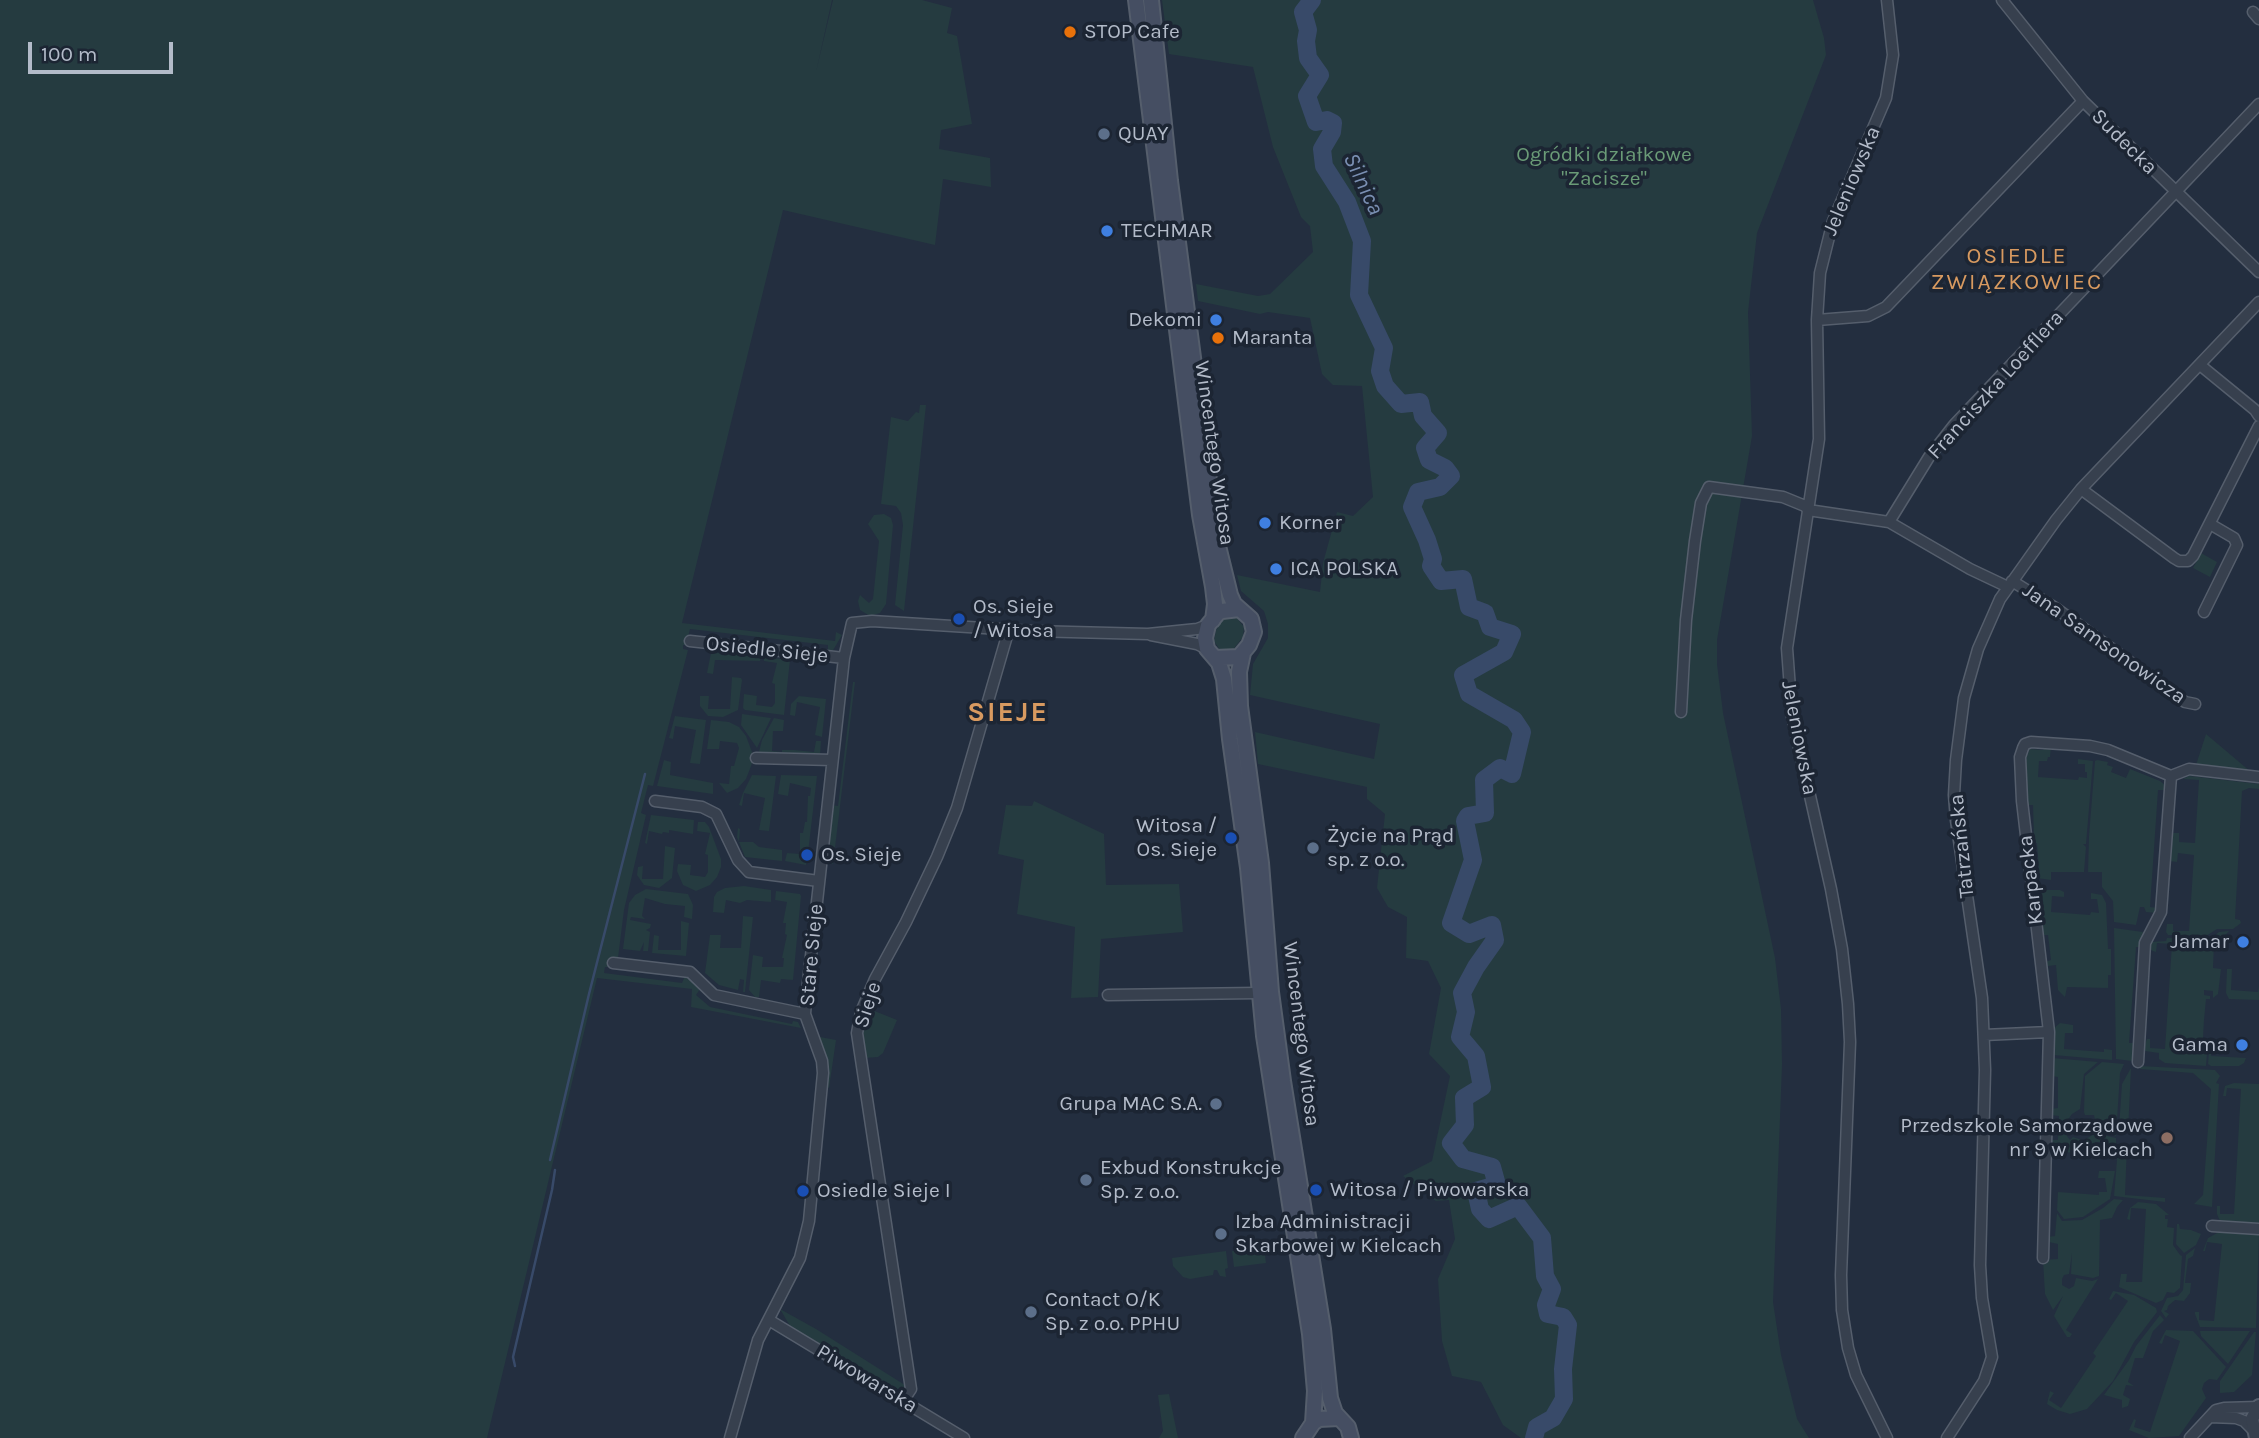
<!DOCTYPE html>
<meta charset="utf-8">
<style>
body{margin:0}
#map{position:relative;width:2259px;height:1438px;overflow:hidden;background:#232e3f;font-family:Karla,sans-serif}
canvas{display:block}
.scale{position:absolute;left:28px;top:42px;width:145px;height:32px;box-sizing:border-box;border:4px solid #b3bbc9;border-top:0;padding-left:9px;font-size:21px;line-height:24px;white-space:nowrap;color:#b3bbc9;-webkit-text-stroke:5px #1c2533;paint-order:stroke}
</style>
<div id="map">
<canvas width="2259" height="1438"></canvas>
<div class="scale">100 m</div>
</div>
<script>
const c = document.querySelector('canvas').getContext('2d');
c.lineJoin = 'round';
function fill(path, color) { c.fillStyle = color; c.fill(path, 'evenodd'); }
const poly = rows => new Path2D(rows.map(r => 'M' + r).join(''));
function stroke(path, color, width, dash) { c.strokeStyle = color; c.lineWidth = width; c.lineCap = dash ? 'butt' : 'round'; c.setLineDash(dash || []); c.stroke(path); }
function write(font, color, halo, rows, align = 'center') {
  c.font = font + ' Karla,sans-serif'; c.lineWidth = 7; c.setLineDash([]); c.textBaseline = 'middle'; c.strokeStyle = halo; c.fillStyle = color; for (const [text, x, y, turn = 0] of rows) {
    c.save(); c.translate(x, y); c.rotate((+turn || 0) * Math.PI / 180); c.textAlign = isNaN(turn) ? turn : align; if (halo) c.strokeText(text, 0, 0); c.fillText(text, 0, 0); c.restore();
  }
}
fill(poly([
 [0,0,832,0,816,72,833,0,922,0,952,8,947,33,957,36,972,124,941,130,939,149,990,158,991,187,943,179,935,245,783,210,682,623,835,641,836,632,842,635,832,652,828,650,828,645,690,629,686,645,683,645,683,649,688,650,653,786,648,785,641,813,646,815,624,910,618,958,611,958,610,967,605,967,604,973,682,983,685,976,700,989,696,995,710,1007,792,1024,793,1021,798,1022,801,1028,691,1007,692,989,597,978,487,1438,0,1438],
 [1162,0,1813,0,1824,38,1826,55,1757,233,1748,312,1752,436,1717,640,1717,664,1723,713,1775,958,1781,1009,1782,1065,1773,1302,1781,1355,1797,1419,1809,1438,1521,1438,1503,1425,1481,1382,1452,1376,1442,1341,1438,1279,1455,1239,1449,1200,1436,1201,1403,1176,1432,1161,1450,1076,1429,1054,1441,988,1428,961,1406,958,1407,917,1388,907,1377,888,1385,814,1367,799,1367,787,1258,764,1255,732,1374,759,1380,724,1250,695,1253,664,1268,638,1268,624,1264,611,1241,591,1237,575,1320,592,1323,563,1337,512,1353,516,1373,497,1362,386,1333,385,1322,374,1310,318,1268,312,1260,314,1198,301,1196,284,1258,296,1270,294,1313,252,1310,226,1301,217,1273,147,1253,67,1169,54],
 [920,405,926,405,904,611,895,605,903,525,901,513,896,506,881,504,891,417,908,421,916,412,919,413],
 [884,514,891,518,893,525,886,604,880,613,870,616,860,610,858,601,860,595,869,603,873,599,879,541,868,524,874,515],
 [2201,553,2217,562,2210,577,2193,568],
 [1226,615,1236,617,1244,627,1243,637,1235,647,1234,653,1220,650,1214,641,1216,630],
 [713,652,761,657,760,661,715,660,713,674,707,673,711,653],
 [764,657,790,660,784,715,745,710,743,708,744,694,757,696,756,705,772,707,775,703,775,684,772,683,777,663,764,661],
 [732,677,741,678,742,680,738,710,723,717,708,716,700,706,700,696,709,696,708,709,730,709],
 [853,682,855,682,833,864,832,864,833,847,827,846,832,805,838,806],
 [799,696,826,699,822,737,815,735,820,707,797,702,795,716,790,715,791,704],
 [742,714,771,718,757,748,741,725],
 [675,716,706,720,700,764,690,763,696,730,675,726,673,739,669,738],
 [774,718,784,720,783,731,773,731,772,751,782,752,782,750,794,750,814,752,816,741,821,741,820,756,758,756,762,740],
 [711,720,729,722,739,727,746,736,752,752,753,761,746,779,738,788,727,793,719,783,729,784,731,766,734,766,739,748,737,743,720,741,719,749,707,749],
 [2206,734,2251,772,2196,765],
 [2044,746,2051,746,2050,757,2048,757,2047,761,2039,761,2038,777,2078,780,2079,777,2087,778,2087,772,2085,772,2085,764,2078,764,2078,759,2093,761,2086,844,2083,844,2086,847,2084,872,2051,872,2051,880,2037,878,2032,873,2039,872,2037,843,2030,843,2029,839,2034,838,2033,805,2026,805,2026,758,2030,749,2043,750],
 [664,760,671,762,670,775,713,783,713,794,657,786],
 [2097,760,2108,762,2107,765,2113,767,2111,772,2126,778,2130,769,2160,781,2166,786,2166,790,2158,790,2150,907,2158,908,2158,913,2146,912,2144,907,2140,907,2136,925,2114,922,2113,901,2102,887,2102,872,2088,872,2089,836,2095,761],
 [752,775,776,776,769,831,759,830,765,798,744,793,742,806,739,805,743,793],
 [781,775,817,776,808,853,805,853,804,860,807,860,806,865,785,861,787,853,800,854,800,833,803,833,805,822,807,822,808,796,810,796,811,788,790,783,788,796,778,794],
 [2189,776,2259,784,2259,789,2249,788,2242,791,2235,919,2240,920,2241,923,2233,929,2217,929,2206,936,2168,935,2166,932,2167,924,2173,924,2173,931,2189,931,2194,855,2178,853,2177,862,2170,861,2172,833,2179,833,2179,842,2195,843,2199,780,2183,779],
 [1034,801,1104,834,1106,885,1179,884,1183,932,1101,939,1098,997,1071,998,1075,927,1017,914,1024,860,998,854,1006,805,1032,806],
 [651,815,694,820,693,834,669,830,669,833,663,832,662,834,649,831,647,844,645,843],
 [698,822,705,822,709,827,721,859,721,867,717,877,710,885,696,891,683,885,677,871,678,864,691,865,690,875,705,877,708,872,708,855,705,854,710,833,697,831],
 [738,828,740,829,739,842,753,842,759,847,782,850,782,861,745,857,737,837],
 [665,846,675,848,672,878,659,888,644,885,637,875,638,867,643,866,642,879,663,879],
 [744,886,771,890,771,902,747,900,740,903,726,900,724,913,713,912,714,897,717,892,725,888],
 [646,889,688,894,693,905,692,919,684,917,685,906,665,904,645,898,642,916,645,919,631,917,630,920,651,924,650,928,646,930,650,932,648,951,643,951,644,942,640,951,623,949,629,903,635,895],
 [2039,890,2060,890,2064,892,2064,897,2052,896,2051,912,2090,915,2091,912,2099,913,2097,899,2091,899,2091,893,2102,895,2106,903,2108,949,2111,949,2111,975,2108,975,2108,988,2067,987,2065,997,2058,990,2056,965,2048,966,2049,975,2047,975,2045,962,2051,960,2048,935,2042,935,2037,891],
 [776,891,800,894,801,896,793,980,781,979,780,983,761,980,759,997,755,997,749,990,753,955,763,957,762,967,783,967,784,958,782,958,787,935,785,934,786,923,783,923,787,902,775,900],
 [743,916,753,917,745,992,743,992,744,980,740,979,738,990,719,985,705,973,710,935,721,935,720,948,741,948],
 [681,921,689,923,686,956,652,953,654,935,659,936,658,950,681,950],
 [2114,928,2143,932,2142,947,2136,947,2129,1043,2133,1043,2132,1061,2116,1059],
 [2229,931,2223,937,2222,943,2214,943,2213,968,2221,969,2218,994,2213,998,2213,991,2204,990,2204,995,2210,996,2210,999,2206,999,2204,1020,2203,1038,2208,1041,2206,1066,2165,1063,2159,1059,2159,1053,2145,1051,2145,1044,2147,1039,2150,1039,2150,1048,2165,1049,2172,944,2157,943,2156,952,2153,951,2151,950,2151,942,2166,941,2167,938,2210,939,2219,932],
 [2227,969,2232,969,2231,990,2258,992,2259,986,2259,1000,2229,999,2226,993],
 [867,1008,897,1020,883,1053,878,1057,864,1058,860,1034],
 [813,1023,820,1037,836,1040,829,1088,827,1087,826,1055],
 [2060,1023,2073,1025,2073,1033,2065,1033,2064,1049,2104,1052,2104,1049,2112,1050,2112,1060,2053,1055,2053,1029],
 [2210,1038,2211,1056,2246,1058,2244,1063,2239,1066,2211,1066,2208,1064],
 [2052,1058,2098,1062,2084,1074,2080,1109,2072,1114,2067,1121,2067,1136,2070,1140,2073,1137,2082,1140,2088,1153,2088,1160,2086,1160,2086,1153,2060,1152,2058,1159,2050,1155,2051,1140,2058,1140,2059,1116,2051,1115,2051,1109,2058,1108,2058,1077,2052,1076],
 [2102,1062,2124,1064,2120,1073,2116,1136,2095,1129,2092,1127,2095,1120,2094,1115,2085,1115,2084,1112,2085,1076],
 [2140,1066,2215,1070,2220,1076,2216,1083,2219,1084,2212,1207,2194,1204,2203,1195,2211,1089,2193,1073,2140,1069],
 [2131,1068,2128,1132,2126,1132,2119,1128,2122,1084],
 [2234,1083,2259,1084,2259,1223,2220,1221,2217,1214,2217,1206,2220,1206,2220,1214,2234,1214,2241,1089,2227,1088,2226,1096,2223,1096,2225,1086],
 [2095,1133,2116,1138,2116,1146,2108,1152,2097,1150,2101,1142,2095,1142,2096,1150,2090,1151,2085,1140],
 [2120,1145,2127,1145,2125,1195,2165,1198,2165,1202,2114,1196,2118,1148],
 [2099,1171,2115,1171,2110,1199,2083,1217,2064,1219,2057,1210,2058,1192,2099,1195,2099,1192,2107,1192,2105,1178,2098,1178],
 [2114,1199,2123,1200,2117,1207,2112,1218,2100,1220,2099,1276,2093,1278,2071,1274,2072,1253,2069,1274,2064,1275,2062,1279,2062,1285,2069,1289,2074,1286,2076,1278,2092,1281,2098,1279,2066,1330,2072,1334,2070,1337,2067,1337,2054,1316,2063,1296,2053,1310,2045,1294,2043,1260,2058,1259,2058,1244,2049,1242,2048,1237,2055,1236,2057,1213,2062,1221,2082,1220,2103,1208],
 [2138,1202,2156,1204,2169,1215,2165,1215,2165,1219,2168,1219,2167,1227,2174,1228,2173,1245,2180,1255,2182,1256,2180,1288,2174,1293,2167,1292,2163,1300,2156,1303,2119,1287,2121,1274,2127,1274,2126,1282,2142,1282,2146,1209,2131,1208,2130,1220,2127,1219,2130,1208],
 [2177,1224,2179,1224,2180,1229,2191,1230,2201,1234,2196,1245,2184,1253,2176,1244],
 [2221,1231,2259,1233,2256,1328,2200,1327,2195,1314,2195,1312,2199,1312,2199,1320,2214,1321,2222,1244,2207,1242,2205,1251,2203,1251,2208,1238],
 [1264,1247,1266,1263,1234,1267,1232,1251],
 [2195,1248,2193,1256,2188,1259,2185,1283,2191,1283,2190,1293,2184,1301,2175,1300,2168,1306,2167,1310,2164,1311,2169,1314,2166,1318,2161,1311,2167,1298,2178,1296,2183,1290,2186,1255],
 [1226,1251,1228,1268,1225,1269,1226,1277,1220,1276,1217,1270,1214,1270,1213,1275,1190,1279,1183,1277,1173,1266,1172,1258],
 [2113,1291,2134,1295,2156,1308,2157,1312,2134,1342,2113,1381,2087,1409,2070,1414,2057,1410,2047,1404,2050,1391,2054,1393,2049,1400,2061,1408,2096,1356,2093,1353,2128,1301,2116,1293,2111,1300,2109,1299],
 [780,1309,816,1329,908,1387,903,1391,891,1387,790,1326],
 [2160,1315,2164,1320,2153,1331,2143,1358,2135,1358,2128,1382,2134,1386,2126,1385,2123,1395,2130,1399,2128,1406,2122,1408,2122,1400,2104,1395,2129,1360,2136,1346],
 [2166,1330,2193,1331,2226,1367,2217,1380,2209,1379,2204,1383,2202,1389,2206,1398,2179,1436,2149,1438,2129,1430,2134,1419,2136,1420,2134,1427,2150,1432,2180,1341,2165,1335,2162,1344,2159,1343],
 [2200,1331,2250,1331,2228,1364,2201,1336],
 [2254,1332,2256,1332,2252,1375,2234,1392,2220,1393,2220,1381],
 [1169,1394,1178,1438,1159,1438,1163,1431,1158,1395]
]), '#253b40');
stroke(poly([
 [550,1160,589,994,645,774],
 [515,1366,513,1357,552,1190,555,1170]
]), '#384a69', 2.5);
stroke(poly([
 [1312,0,1303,12,1308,30,1306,41,1308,58,1320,75,1307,96,1316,122,1327,120,1333,123,1332,132,1322,149,1324,166,1347,202,1362,241,1359,295,1384,348,1380,371,1385,386,1401,404,1420,402,1423,416,1438,433,1425,448,1429,460,1445,468,1451,476,1440,487,1418,492,1412,507,1427,540,1433,559,1431,566,1441,581,1463,579,1469,607,1485,613,1490,627,1512,634,1504,652,1463,675,1469,694,1514,720,1522,732,1512,774,1500,768,1484,780,1485,813,1468,816,1465,821,1473,860,1451,923,1469,934,1492,925,1495,940,1476,967,1462,993,1466,1012,1460,1037,1476,1056,1482,1087,1464,1098,1465,1125,1451,1143,1463,1159,1492,1167,1497,1185,1476,1191,1480,1209,1489,1219,1518,1206,1542,1238,1545,1276,1552,1289,1546,1305,1548,1314,1563,1317,1568,1325,1563,1369,1564,1399,1553,1418,1537,1427,1534,1438]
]), '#384a69', 18);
const minor = poly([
 [2002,0,2083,101,2259,272],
 [2253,12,2259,19],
 [1817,320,1868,316,1886,307,2083,101],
 [2200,365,2255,410,2259,416],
 [2081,489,2174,558,2179,561,2188,561,2193,556,2259,426],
 [1889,522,1929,457,1954,425,2259,104],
 [2012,581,2057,609,2185,702,2195,704],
 [2204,612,2237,545,2234,538,2210,524],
 [1151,635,1197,644,1207,649],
 [690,641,844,658],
 [1681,712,1686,620,1695,541,1701,503,1709,487,1783,497,1805,506,1808,510,1889,522,1970,569,2008,587],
 [756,758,832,760],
 [655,801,702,807,716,814,738,860,749,872,819,881],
 [613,963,690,972,714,995,805,1014],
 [1108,995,1258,993],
 [1984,1035,2049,1032],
 [2138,1062,2145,943,2161,912,2171,776],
 [2212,1226,2259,1229],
 [2043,1258,2049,1032,2022,801,2020,757,2023,748,2025,744,2031,742,2090,746,2108,750,2171,776,2189,769,2259,777],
 [769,1320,964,1438],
 [903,1401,911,1389,857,1033,861,1012,875,979,906,922,937,857,957,808,1009,629],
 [2210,1417,2236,1418,2244,1421,2252,1429],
 [730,1438,758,1340,800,1258,809,1221,823,1073,822,1061,805,1014,806,1001,844,658,852,623,872,621,1032,631,1148,634,1197,629,1208,625],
 [1887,1438,1856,1375,1848,1348,1842,1310,1841,1275,1850,1042,1848,1004,1842,949,1831,889,1792,716,1787,648,1819,439,1817,320,1820,273,1833,221,1886,98,1893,55,1887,0],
 [1947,1438,1984,1381,1992,1357,1982,1298,1980,1265,1985,1070,1982,998,1956,820,1954,795,1956,760,1964,698,1978,649,2000,599,2056,520,2081,489,2259,302],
 [2190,1438,2216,1410,2224,1408,2258,1407]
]);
const tertiary = poly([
 [2256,1438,2252,1419,2259,1406]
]);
const secondary = poly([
 [1136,0,1200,515,1213,587,1215,604,1213,620],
 [1151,0,1170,181,1217,542,1230,595,1234,604,1251,619,1254,632,1249,645,1239,657,1215,658],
 [1239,609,1222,611,1218,613,1208,625,1205,638,1207,649,1219,663,1224,679,1230,739,1248,868,1264,1036,1310,1334,1315,1391,1313,1423],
 [1243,653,1239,672,1240,706,1261,863,1271,992,1283,1081,1323,1329,1330,1398,1335,1413,1348,1427,1351,1438],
 [1303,1438,1313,1423,1319,1419,1339,1418]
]);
stroke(minor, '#555e6c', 13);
stroke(tertiary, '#555e6c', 16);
stroke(secondary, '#555e6c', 18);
stroke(minor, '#37404e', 10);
stroke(tertiary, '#37404e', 12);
stroke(secondary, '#454e62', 14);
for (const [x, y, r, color] of [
 [1070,32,7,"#e8710a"],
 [1104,134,7,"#5c6f8a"],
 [1107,231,7,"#3f7fe0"],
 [1216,320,7,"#3f7fe0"],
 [1218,338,7,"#e8710a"],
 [1265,523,7,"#3f7fe0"],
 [1276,569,7,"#3f7fe0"],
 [959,619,7,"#1a4fb4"],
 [1231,838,7,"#1a4fb4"],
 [1313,848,7,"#5c6f8a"],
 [807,855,7,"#1a4fb4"],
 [2243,942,7,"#3f7fe0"],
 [2242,1045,7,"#3f7fe0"],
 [1216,1104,7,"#5c6f8a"],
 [2167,1138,7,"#8d6e63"],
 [1086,1180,7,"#5c6f8a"],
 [1316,1190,7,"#1a4fb4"],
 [803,1191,7,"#1a4fb4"],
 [1221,1234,7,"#5c6f8a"],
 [1031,1312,7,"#5c6f8a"]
]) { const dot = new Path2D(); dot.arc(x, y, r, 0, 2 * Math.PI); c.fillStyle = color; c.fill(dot); stroke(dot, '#1c2533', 2.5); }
write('21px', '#b3bbc9', '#1c2533', [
 ["STOP Cafe",1084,32],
 ["QUAY",1118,134],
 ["TECHMAR",1121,231],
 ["Dekomi",1202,320,"right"],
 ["Maranta",1232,338],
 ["Korner",1279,523],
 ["ICA POLSKA",1290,569],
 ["Os. Sieje",973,607],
 ["/ Witosa",973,631],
 ["Witosa /",1217,826,"right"],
 ["Os. Sieje",1217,850,"right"],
 ["Życie na Prąd",1327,836],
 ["sp. z o.o.",1327,860],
 ["Os. Sieje",821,855],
 ["Jamar",2229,942,"right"],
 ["Gama",2228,1045,"right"],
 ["Grupa MAC S.A.",1202,1104,"right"],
 ["Przedszkole Samorządowe",2153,1126,"right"],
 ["nr 9 w Kielcach",2153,1150,"right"],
 ["Exbud Konstrukcje",1100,1168],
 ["Sp. z o.o.",1100,1192],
 ["Witosa / Piwowarska",1330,1190],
 ["Osiedle Sieje I",817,1191],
 ["Izba Administracji",1235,1222],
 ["Skarbowej w Kielcach",1235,1246],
 ["Contact O/K",1045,1300],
 ["Sp. z o.o. PPHU",1045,1324]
], 'left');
write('21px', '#b3bbc9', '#1c2533', [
 ["Sudecka",2124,142,45],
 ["Jeleniowska",1852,181,-67],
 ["Franciszka Loefflera",1996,385,-48],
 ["Wincentego Witosa",1214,453,82],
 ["Jana Samsonowicza",2104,644,35],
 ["Osiedle Sieje",767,650,6],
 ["Jeleniowska",1799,738,79],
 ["Tatrzańska",1962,846,-96],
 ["Karpacka",2031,880,-97],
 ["Stare Sieje",812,955,-85],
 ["Sieje",868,1005,-72],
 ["Wincentego Witosa",1301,1034,83],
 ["Piwowarska",867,1379,31]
]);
write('21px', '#6a9b77', '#1c2533', [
 ["Ogródki działkowe",1604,155],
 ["\"Zacisze\"",1604,179]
]);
write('italic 23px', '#7a8fb2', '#1c2533', [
 ["Silnica",1363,184,65]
]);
c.letterSpacing = '2px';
write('23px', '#d89a60', '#1c2533', [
 ["OSIEDLE",2017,256],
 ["ZWIĄZKOWIEC",2017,282]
]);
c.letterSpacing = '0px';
c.letterSpacing = '2px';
write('bold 28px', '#d89a60', '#1c2533', [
 ["SIEJE",1008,713]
]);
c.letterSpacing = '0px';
</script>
